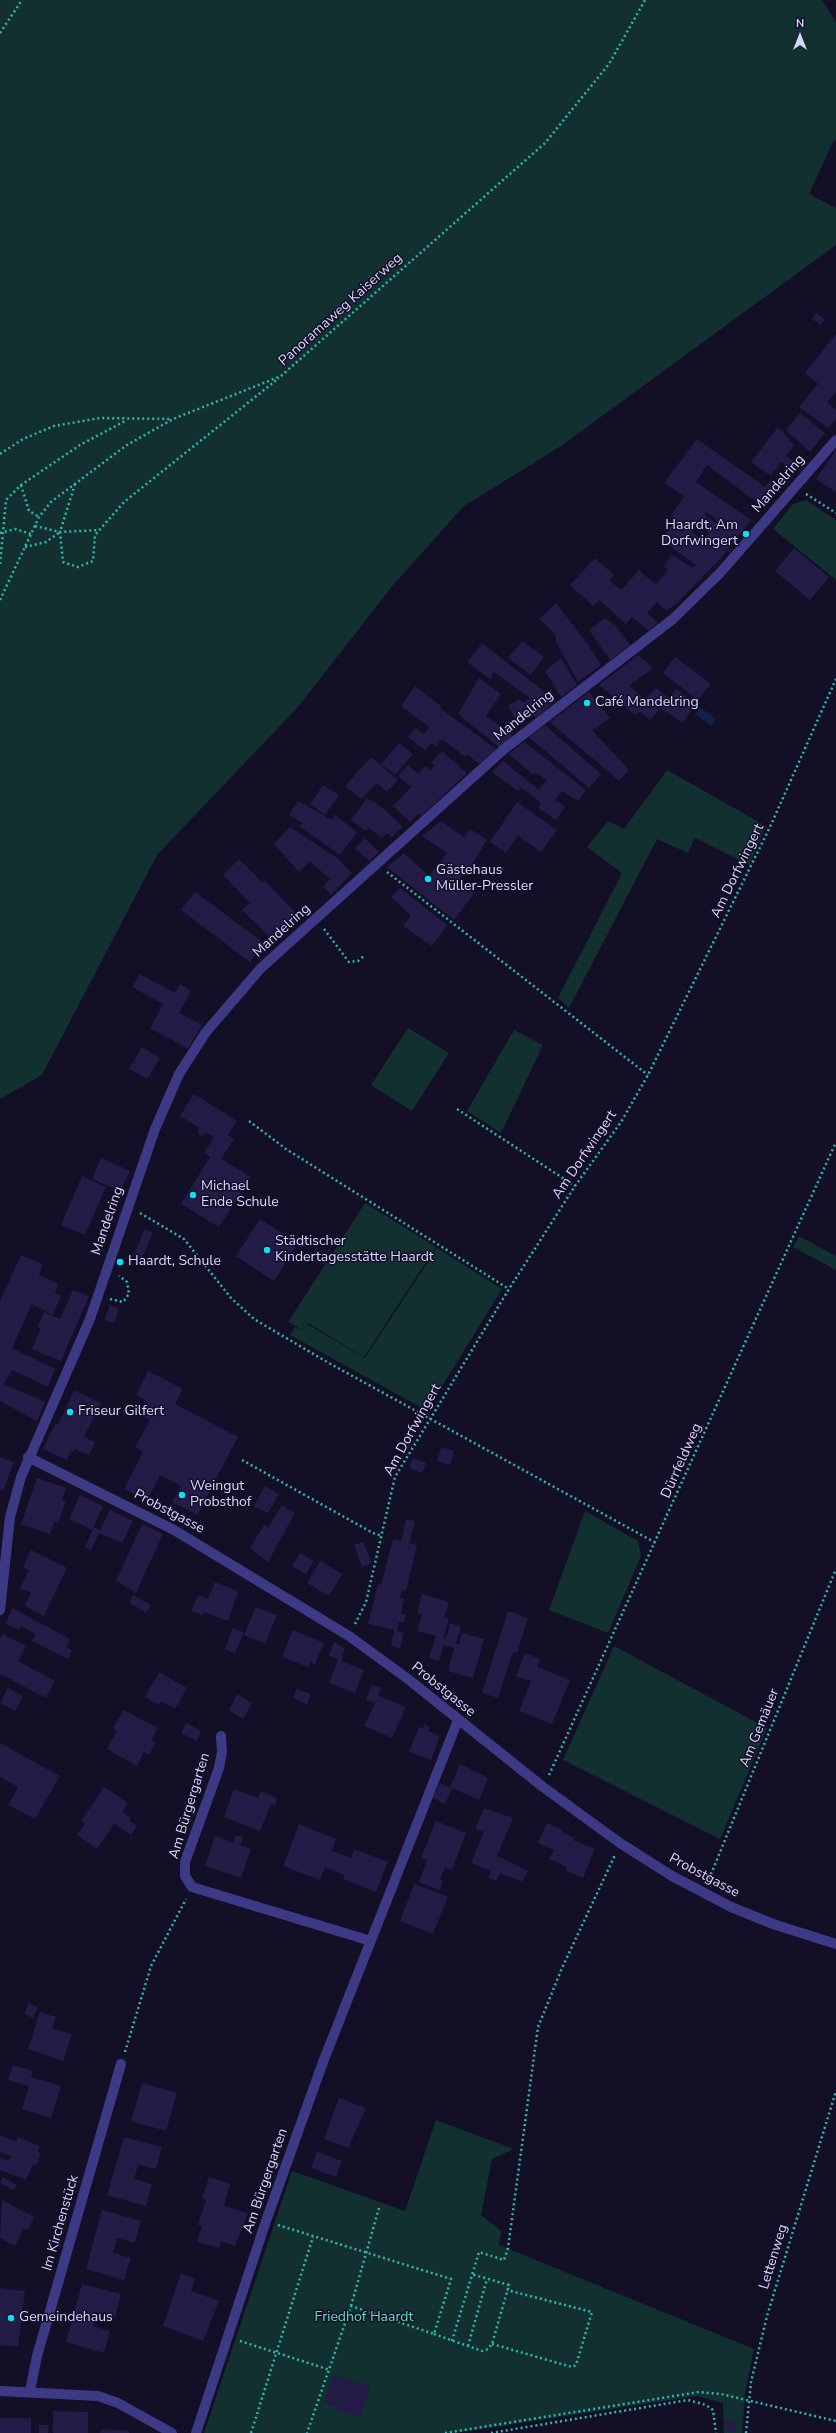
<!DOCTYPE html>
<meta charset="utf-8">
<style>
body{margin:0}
#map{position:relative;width:836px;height:2433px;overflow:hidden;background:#130f26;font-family:"Nunito Sans",sans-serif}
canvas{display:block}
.north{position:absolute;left:780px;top:16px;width:40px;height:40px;-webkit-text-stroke:3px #130f26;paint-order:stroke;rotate:0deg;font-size:11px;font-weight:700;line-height:16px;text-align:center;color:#d9d4ff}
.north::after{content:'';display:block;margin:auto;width:14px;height:18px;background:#d9d4ff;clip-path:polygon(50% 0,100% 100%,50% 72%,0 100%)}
</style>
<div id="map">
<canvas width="836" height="2433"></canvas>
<div class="north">N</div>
</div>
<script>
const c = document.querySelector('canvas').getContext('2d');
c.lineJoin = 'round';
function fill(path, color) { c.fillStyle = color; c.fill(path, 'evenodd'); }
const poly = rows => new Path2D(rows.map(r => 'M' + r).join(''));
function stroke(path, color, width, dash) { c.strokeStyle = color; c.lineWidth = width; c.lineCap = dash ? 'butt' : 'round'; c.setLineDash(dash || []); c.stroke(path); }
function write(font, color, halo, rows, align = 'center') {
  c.font = font + ' "Nunito Sans",sans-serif'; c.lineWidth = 3; c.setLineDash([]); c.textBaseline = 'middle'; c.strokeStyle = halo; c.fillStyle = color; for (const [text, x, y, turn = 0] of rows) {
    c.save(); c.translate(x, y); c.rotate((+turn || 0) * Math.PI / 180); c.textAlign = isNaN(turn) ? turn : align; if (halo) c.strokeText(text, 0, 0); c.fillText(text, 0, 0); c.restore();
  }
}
fill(poly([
 [0,0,822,0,836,22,836,141,834,140,809,194,836,208,836,245,561,446,464,506,394,584,298,707,157,855,42,1075,0,1099],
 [806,500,836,520,836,580,773,529,793,504],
 [667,770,766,826,749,865,695,838,688,853,657,839,569,1008,558,998,622,873,587,847,608,821,624,829],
 [408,1028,449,1053,412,1111,371,1085],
 [514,1030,543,1045,501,1133,467,1111],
 [365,1203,436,1247,364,1357,308,1323,302,1330,288,1322],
 [799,1236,836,1256,836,1270,793,1247],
 [437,1248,502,1289,431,1404,422,1408,290,1335,295,1327,302,1331,307,1324,365,1358],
 [585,1511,638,1541,641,1556,608,1633,549,1610],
 [614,1646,767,1728,720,1839,563,1760],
 [436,2120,514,2149,492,2159,481,2215,501,2231,499,2245,754,2349,745,2394,742,2433,724,2433,723,2403,696,2396,455,2433,204,2433,292,2171,405,2211]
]), '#12302f');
fill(poly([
 [700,707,716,719,711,726,695,714]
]), '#0c2248');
fill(poly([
 [816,313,825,319,821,325,812,319],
 [836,334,836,392,827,402,836,410,836,419,828,428,799,407,818,384,805,373],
 [800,413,825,433,810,452,786,430],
 [778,427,794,445,786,456,800,466,794,472,781,462,771,476,751,462],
 [697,439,765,487,770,481,781,488,765,508,707,465,696,482,751,520,723,556,677,603,666,611,657,602,647,613,658,622,649,631,632,617,626,624,599,600,593,606,570,585,595,558,614,575,609,580,621,590,639,570,656,585,668,569,663,567,672,555,693,568,696,565,661,540,676,520,671,516,684,496,664,483],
 [706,512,719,521,717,524,704,514],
 [697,524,709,533,703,540,692,532],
 [835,451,836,451,836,492,816,479],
 [794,548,829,577,810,600,775,571],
 [556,603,587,643,601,665,578,682,556,642,556,635,539,619],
 [605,618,615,625,630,645,610,660,589,630],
 [522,641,544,657,531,675,508,658],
 [482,643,541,689,553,703,536,718,530,711,515,719,508,706,519,699,523,703,530,698,494,672,490,679,467,662],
 [638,655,653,668,629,686,645,699,656,688,669,698,676,689,696,704,682,723,661,708,650,720,640,712,635,715,599,685],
 [675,657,711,684,698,700,663,673],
 [561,658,577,685,561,697,545,671],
 [479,678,501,694,486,716,514,737,500,748,458,714],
 [415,686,442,707,440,708,496,749,479,764,467,754,465,757,442,739,436,747,431,743,425,750,408,737,415,728,424,734,429,727,401,706],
 [589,692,610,718,592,730,629,770,619,781,550,722],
 [545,725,601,774,589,788,529,737],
 [524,742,586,790,578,801,562,791,555,800,565,807,556,820,538,808,541,803,529,793,521,788,518,791,492,772,503,761,539,790,547,780,536,773,533,775,509,754],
 [399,743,413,754,395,775,381,764],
 [442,751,467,773,421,816,418,814,410,822,393,806,411,787,398,776,408,765,418,774,426,766,430,770,435,765,431,763],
 [371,757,398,780,387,792,377,783,361,799,345,786],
 [323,785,339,795,325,815,310,804],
 [367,798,383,808,403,827,392,837,387,833,382,838,369,828,365,831,351,820],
 [298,801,332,820,335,815,357,832,340,855,299,826,302,823,289,815],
 [517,802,557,830,541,852,518,836,506,853,490,842],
 [441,821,464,837,470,829,487,840,469,869,457,882,474,893,454,920,387,867,404,853,429,876,447,853,422,836],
 [290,827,337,858,352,873,331,895,323,887,330,879,322,872,310,861,299,872,274,844],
 [365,838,379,852,369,861,355,848],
 [239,859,262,882,264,880,300,917,275,942,242,910,250,903,223,875],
 [400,888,447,925,432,946,403,926,411,915,391,897],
 [195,892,264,943,250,962,181,910],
 [140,974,175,993,180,984,191,991,179,1013,202,1025,188,1049,150,1028,163,1004,132,987],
 [142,1047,160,1058,147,1079,129,1069],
 [194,1094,237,1121,228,1135,234,1139,221,1159,251,1177,219,1227,181,1204,210,1157,204,1153,214,1137,207,1133,201,1136,198,1133,199,1128,180,1116],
 [101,1158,130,1171,120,1191,92,1179],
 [82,1176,106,1187,85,1235,61,1225],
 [260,1219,298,1243,274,1281,236,1256],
 [145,1229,153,1232,141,1260,133,1256],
 [21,1255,43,1264,39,1275,58,1284,55,1293,61,1296,53,1315,32,1304,12,1348,55,1369,48,1387,12,1370,4,1384,45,1402,37,1421,0,1401,0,1301],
 [73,1290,89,1296,61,1361,32,1349,41,1328,37,1327,44,1312,60,1319],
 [110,1305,119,1309,114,1323,104,1320],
 [148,1371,183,1389,175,1404,238,1437,197,1515,172,1502,181,1486,160,1475,147,1501,124,1489,143,1452,135,1447,150,1420,141,1415,148,1402,136,1395],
 [74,1390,101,1403,84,1437,95,1442,89,1455,75,1449,73,1452,71,1451,67,1460,43,1449,55,1424,58,1425],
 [441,1447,454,1451,450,1465,437,1461],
 [0,1457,14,1462,3,1491,0,1490],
 [413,1458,426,1463,422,1473,409,1468],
 [37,1478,66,1488,62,1500,66,1501,58,1523,54,1522,50,1534,21,1524],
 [265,1486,279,1494,268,1513,254,1506],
 [80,1495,103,1506,92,1530,69,1519],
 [282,1505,295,1513,268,1562,250,1548,264,1525,268,1528],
 [110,1510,133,1521,122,1543,99,1533,91,1550,85,1547,94,1527,100,1530],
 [406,1519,415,1521,409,1543,417,1545,406,1591,402,1590,400,1598,404,1599,401,1614,406,1615,404,1623,399,1622,397,1631,404,1633,400,1648,391,1646,394,1630,368,1624,378,1584,381,1585,393,1539,401,1541],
 [142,1524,163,1534,136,1593,116,1581],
 [363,1542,372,1563,362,1567,354,1545],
 [31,1550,67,1568,44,1616,25,1606,31,1593,20,1588,29,1570,23,1567],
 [300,1553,314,1561,306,1574,292,1566],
 [320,1561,342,1574,329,1596,307,1583],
 [215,1582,238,1591,228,1621,204,1612,202,1615,191,1611,198,1595,208,1599],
 [422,1594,449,1602,444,1617,449,1618,443,1639,446,1639,450,1623,461,1627,456,1643,459,1644,462,1633,484,1639,473,1678,448,1671,454,1648,444,1645,439,1661,429,1658,436,1636,417,1631,422,1614,417,1613],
 [133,1595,151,1605,146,1613,129,1603],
 [256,1607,277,1615,265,1644,244,1635],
 [12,1608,70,1639,66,1647,72,1650,68,1659,32,1641,36,1634,21,1626,19,1630,6,1624],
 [508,1611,528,1618,517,1653,513,1652,498,1698,482,1693],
 [233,1628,244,1633,235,1653,225,1649],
 [293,1630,324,1643,315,1664,310,1662,308,1667,282,1657],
 [3,1634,26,1646,18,1661,55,1681,46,1698,0,1674,0,1639],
 [334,1642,345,1649,341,1661,364,1670,355,1693,329,1683,338,1659,329,1656],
 [525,1653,540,1659,537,1667,570,1680,552,1724,519,1711,531,1681,516,1676],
 [159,1672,187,1688,175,1709,161,1701,159,1705,145,1697],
 [372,1685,381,1688,378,1695,406,1707,392,1738,364,1726,375,1703,366,1700],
 [8,1688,23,1696,15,1711,0,1703],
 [297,1689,311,1694,307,1704,293,1698],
 [237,1694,252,1703,243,1719,229,1710],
 [124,1710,158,1728,151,1740,156,1742,149,1755,144,1752,137,1766,107,1749,117,1730,113,1728],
 [186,1723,201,1731,197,1741,181,1733],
 [424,1724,430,1727,428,1731,440,1736,431,1760,409,1752,419,1727,423,1729],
 [0,1743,60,1776,35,1819,8,1805,18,1787,0,1777],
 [460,1764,488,1778,479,1800,452,1788,445,1804,433,1798,440,1783,450,1788],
 [104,1787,128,1803,122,1812,131,1818,129,1821,137,1826,131,1835,114,1824,97,1849,77,1835,85,1824,81,1821],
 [234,1789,258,1798,261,1791,277,1798,275,1805,271,1804,260,1831,224,1817],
 [484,1808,513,1818,497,1856,528,1871,522,1882,500,1873,496,1881,488,1878,491,1871,471,1863,484,1832,475,1829],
 [436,1821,466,1833,452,1870,445,1867,440,1880,443,1881,440,1890,419,1882,427,1860,421,1858],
 [547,1823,562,1830,562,1832,574,1838,573,1840,595,1849,583,1878,566,1871,567,1867,549,1859,554,1850,538,1843],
 [299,1824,336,1839,332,1851,351,1858,354,1849,388,1862,376,1892,343,1879,344,1875,325,1867,320,1880,283,1866],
 [236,1835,243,1837,240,1845,251,1849,241,1878,205,1866,215,1836,233,1843],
 [414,1884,448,1897,433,1934,400,1921],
 [29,2003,38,2007,33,2018,24,2014],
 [40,2012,56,2017,52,2028,72,2034,63,2061,28,2049],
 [13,2065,33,2071,31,2077,61,2086,51,2118,22,2109,29,2086,8,2080],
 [142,2083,177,2093,166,2131,131,2121],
 [339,2098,366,2108,348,2148,324,2139],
 [0,2135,16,2142,18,2137,40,2146,38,2152,41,2153,36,2166,33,2164,26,2180,0,2170,0,2158,8,2161,11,2156,0,2152],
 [124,2137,162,2147,156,2169,138,2165,134,2179,152,2184,146,2206,107,2195],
 [317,2152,342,2161,336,2177,311,2168],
 [3,2177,17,2185,13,2190,0,2183],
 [209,2177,230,2184,224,2206,248,2213,235,2246,221,2241,219,2248,197,2242,202,2226,198,2225,206,2200,202,2199],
 [2,2200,34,2217,28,2230,24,2228,15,2246,0,2238],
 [102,2210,141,2221,135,2243,117,2238,113,2253,131,2258,124,2280,86,2269],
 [181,2273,195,2279,191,2291,219,2301,203,2341,163,2326],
 [82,2284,121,2294,115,2317,96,2312,93,2326,110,2331,104,2353,66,2342],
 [0,2288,25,2291,18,2347,0,2345],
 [333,2375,370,2386,360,2418,336,2410,337,2407,324,2403],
 [53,2411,88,2412,88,2433,53,2433],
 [0,2418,31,2418,31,2433,0,2433],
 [735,2420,736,2431,726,2432,725,2421],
 [39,2425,49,2425,48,2433,39,2433],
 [101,2429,129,2431,129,2433,100,2433]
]), '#241b47');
stroke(poly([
 [0,33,22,0],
 [0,454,23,439,54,426,100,418,172,419],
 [75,484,60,532,63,562,78,567,93,561,95,535,124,502,279,378],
 [21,485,29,511,39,517],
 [806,494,836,513],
 [35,526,60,532,99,530],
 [0,533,15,529,31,534],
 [25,547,46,542,60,532],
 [0,564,6,500,21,485,80,445,127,420],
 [0,600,39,517,51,502,127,445,173,419,281,376,545,143,609,64,645,0],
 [387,872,648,1075],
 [324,929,349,962,358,961,365,955],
 [457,1109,575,1186],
 [249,1121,286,1149,509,1289],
 [140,1213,184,1239,231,1298,254,1319,327,1362,656,1543],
 [110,1299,123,1302,129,1294,127,1282,119,1276],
 [242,1460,373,1533,382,1536],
 [355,1624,366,1602,395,1477,509,1289,575,1186,621,1122,648,1075,770,827,836,679],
 [549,1775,836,1142],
 [709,1879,836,1569],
 [125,2052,151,1966,186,1899],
 [278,2225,451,2279,434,2334,351,2306,307,2433],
 [351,2306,379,2208],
 [434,2334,482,2351,488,2349,492,2344,509,2285,471,2274],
 [240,2341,330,2370],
 [452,2341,479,2252,504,2260,508,2248,538,2027,562,1968,615,1855],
 [492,2344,572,2367,576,2365,592,2312,507,2290],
 [468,2346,487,2279],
 [251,2433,313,2237],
 [445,2433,699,2392,721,2394,836,2421],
 [491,2433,688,2400,706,2405,713,2410,716,2433],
 [746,2433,751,2382,767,2316,836,2091]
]), '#2fb8b0', 2.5, [2, 3]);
stroke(poly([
 [28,1457,174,1530,349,1636,408,1679,543,1787,620,1843,672,1876,731,1907,773,1924,836,1944],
 [221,1736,222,1752,219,1768,185,1862,185,1876,192,1887,371,1941],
 [0,2391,98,2396,118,2403,172,2433],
 [30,2391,37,2356,121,2064],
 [196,2433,266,2221,323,2062,458,1720]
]), '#3d3a85', 10);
stroke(poly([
 [0,1610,10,1517,21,1477,90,1319,155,1129,179,1074,206,1032,261,968,503,750,673,619,720,573,836,440]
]), '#3d3a85', 10);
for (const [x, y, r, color] of [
 [746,534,4,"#00e5ff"],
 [587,703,4,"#00e5ff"],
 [428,879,4,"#00e5ff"],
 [193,1195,4,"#00e5ff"],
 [267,1250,4,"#00e5ff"],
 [120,1262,4,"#00e5ff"],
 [70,1412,4,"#00e5ff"],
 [182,1495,4,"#00e5ff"],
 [11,2318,4,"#00e5ff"]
]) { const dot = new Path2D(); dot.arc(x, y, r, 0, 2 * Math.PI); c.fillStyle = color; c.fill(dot); stroke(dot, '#130f26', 1.5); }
write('14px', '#d9d4ff', '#130f26', [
 ["Panoramaweg Kaiserweg",341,310,-42],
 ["Mandelring",779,484,-49],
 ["Mandelring",524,716,-39],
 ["Am Dorfwingert",738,871,-64],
 ["Mandelring",282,931,-42],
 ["Am Dorfwingert",585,1155,-56],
 ["Mandelring",108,1221,-71],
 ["Am Dorfwingert",413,1430,-61],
 ["Dürrfeldweg",682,1461,-66],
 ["Probstgasse",169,1512,28],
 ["Probstgasse",443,1690,39],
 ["Am Gemäuer",760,1728,-68],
 ["Am Bürgergarten",190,1806,-73],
 ["Probstgasse",704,1876,28],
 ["Am Bürgergarten",266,2181,-71],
 ["Im Kirchenstück",61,2223,-74],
 ["Lettenweg",774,2257,-73]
]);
write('14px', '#d9d4ff', '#130f26', [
 ["Haardt, Am",738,526,"right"],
 ["Dorfwingert",738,542,"right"],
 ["Café Mandelring",595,703],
 ["Gästehaus",436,871],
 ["Müller-Pressler",436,887],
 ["Michael",201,1187],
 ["Ende Schule",201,1203],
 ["Städtischer",275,1242],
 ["Kindertagesstätte Haardt",275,1258],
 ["Haardt, Schule",128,1262],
 ["Friseur Gilfert",78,1412],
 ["Weingut",190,1487],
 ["Probsthof",190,1503],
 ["Gemeindehaus",19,2318]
], 'left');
write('14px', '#5fe0c0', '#130f26', [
 ["Friedhof Haardt",364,2318]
]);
</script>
